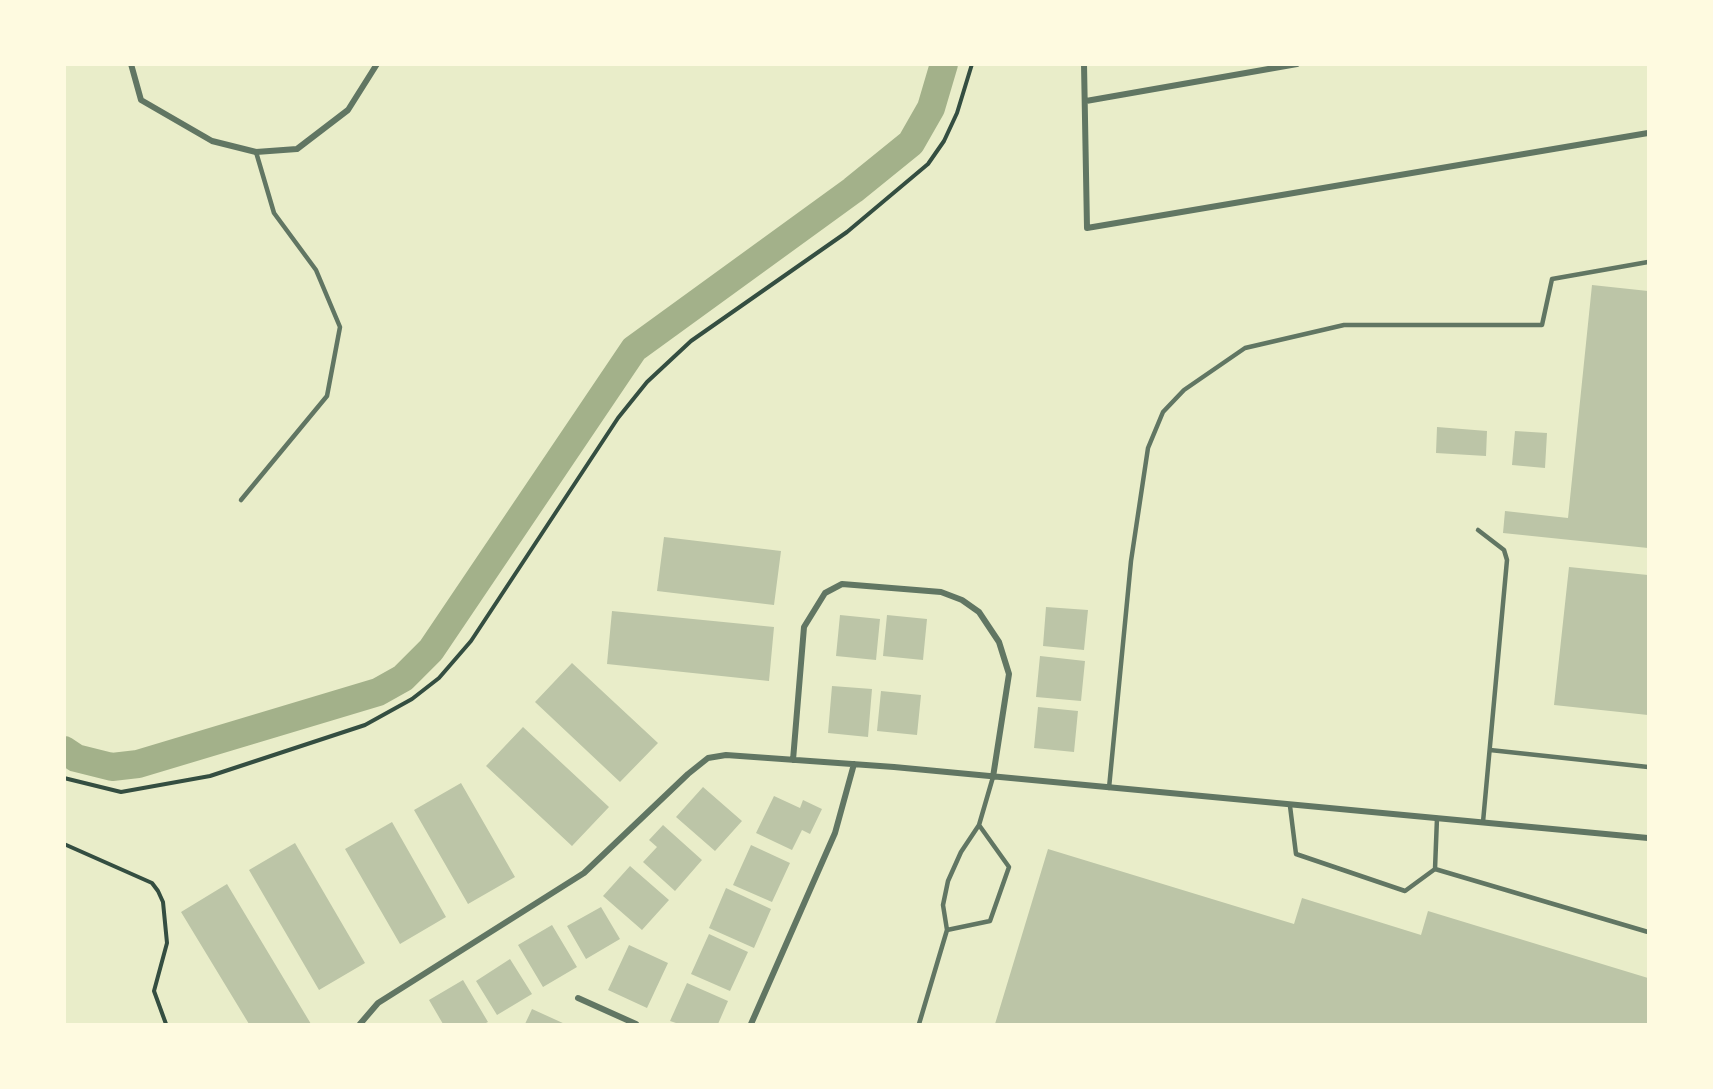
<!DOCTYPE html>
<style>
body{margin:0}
#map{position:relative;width:1713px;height:1089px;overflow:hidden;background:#e9edc9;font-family:Bitter,serif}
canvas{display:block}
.frame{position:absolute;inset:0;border:66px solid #fefae0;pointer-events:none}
</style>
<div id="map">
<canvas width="1713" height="1089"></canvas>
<div class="frame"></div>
</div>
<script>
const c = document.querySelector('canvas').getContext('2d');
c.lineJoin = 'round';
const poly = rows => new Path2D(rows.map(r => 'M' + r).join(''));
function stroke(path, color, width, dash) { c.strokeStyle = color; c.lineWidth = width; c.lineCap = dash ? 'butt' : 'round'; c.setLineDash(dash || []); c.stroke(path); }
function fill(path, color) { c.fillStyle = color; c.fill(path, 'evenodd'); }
stroke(poly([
 [64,750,76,758,112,767,138,764,378,692,403,678,431,650,634,349,853,190,911,143,931,108,944,64]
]), '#a3b18a', 28);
fill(poly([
 [1592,285,1648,291,1648,548,1503,533,1505,511,1568,518],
 [1437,427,1487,431,1486,456,1436,453],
 [1515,431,1547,433,1545,468,1512,465],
 [664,537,781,551,774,605,657,591],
 [1569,567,1648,575,1648,715,1554,705],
 [1046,607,1088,610,1084,650,1043,646],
 [612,611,774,627,769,681,607,664],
 [840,615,880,619,876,660,836,656],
 [887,615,927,619,923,660,883,656],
 [1040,656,1085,661,1081,701,1036,697],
 [572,663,658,743,620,782,535,702],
 [832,686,872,689,868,737,828,733],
 [881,691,921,695,917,735,877,731],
 [1038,707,1078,711,1074,752,1034,748],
 [523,727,609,807,572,846,486,766],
 [461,783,515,877,468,904,414,810],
 [703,787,742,821,715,851,676,817],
 [774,796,800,808,803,800,822,809,810,834,802,830,792,850,756,833],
 [392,822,446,917,400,944,345,849],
 [663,825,702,860,675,891,643,862,657,847,649,840],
 [295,843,365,963,319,990,249,870],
 [751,845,790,863,772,902,733,885],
 [1048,849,1294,924,1302,898,1421,935,1428,911,1648,978,1648,1024,995,1024],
 [630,866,669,900,642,930,603,896],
 [227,884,311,1024,249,1024,181,912],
 [726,888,771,909,754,948,709,928],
 [601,907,620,939,586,959,567,926],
 [552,925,577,967,543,987,518,945],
 [709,934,748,952,730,991,691,974],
 [629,945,668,963,647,1008,608,990],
 [510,959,532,994,497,1015,476,981],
 [463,980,488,1022,484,1024,443,1024,429,1000],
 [687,983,728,1001,718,1024,679,1024,670,1021],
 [532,1009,565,1024,525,1024]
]), '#bcc5a7');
stroke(poly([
 [64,778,121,792,210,776,365,725,412,699,439,678,471,641,618,418,647,382,691,341,847,232,928,164,944,141,957,113,972,64],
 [64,844,152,883,158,891,163,902,167,943,154,991,166,1024]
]), '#344e41', 4);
stroke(poly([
 [241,500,327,396,340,327,316,270,274,213,256,152],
 [1478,530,1504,550,1507,560,1483,822],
 [1490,750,1648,767],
 [1109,788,1131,561,1148,448,1163,412,1184,390,1245,348,1344,325,1542,325,1552,279,1648,262],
 [1290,806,1296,854,1405,891,1435,869,1437,818],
 [1435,869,1648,932],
 [947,930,990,921,1009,867,979,825],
 [919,1024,947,930,943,905,948,881,961,852,979,825,993,777]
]), '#617663', 4.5);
stroke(poly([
 [131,64,141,100,212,141,256,152,297,149,348,110,377,64],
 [1084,64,1087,228,1648,133],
 [1086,101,1297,64],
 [793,760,804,627,825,593,842,584,941,592,962,600,979,612,999,642,1009,674,993,777],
 [578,998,636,1024],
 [360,1024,378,1003,584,873,688,774,708,758,726,755,894,767,1648,838],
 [751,1024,835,833,854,764]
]), '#617663', 6);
</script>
